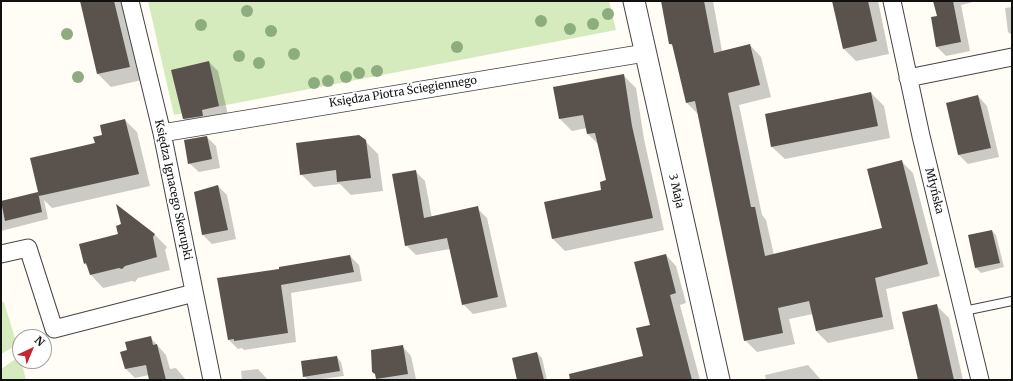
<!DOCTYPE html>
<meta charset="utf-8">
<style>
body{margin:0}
#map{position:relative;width:1013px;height:381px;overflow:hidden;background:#fffdf5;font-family:Merriweather,serif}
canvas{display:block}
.frame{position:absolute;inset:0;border:2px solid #111;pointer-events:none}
.north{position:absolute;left:12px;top:329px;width:40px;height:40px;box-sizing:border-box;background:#fff;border:1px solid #a0a0a0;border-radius:50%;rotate:44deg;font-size:11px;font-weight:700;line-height:16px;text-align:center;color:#111}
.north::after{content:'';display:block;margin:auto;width:14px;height:18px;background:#c4262e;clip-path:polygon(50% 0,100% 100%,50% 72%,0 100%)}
</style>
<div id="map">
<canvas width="1013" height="381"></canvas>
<div class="frame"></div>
<div class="north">N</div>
</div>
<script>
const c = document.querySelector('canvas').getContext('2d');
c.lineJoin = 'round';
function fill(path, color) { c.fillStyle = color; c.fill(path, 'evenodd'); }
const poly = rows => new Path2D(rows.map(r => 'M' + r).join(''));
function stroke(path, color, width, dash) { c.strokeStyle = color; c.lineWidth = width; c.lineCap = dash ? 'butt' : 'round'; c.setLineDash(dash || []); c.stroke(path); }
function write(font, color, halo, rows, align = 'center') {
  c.font = font + ' Merriweather,serif'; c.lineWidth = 4; c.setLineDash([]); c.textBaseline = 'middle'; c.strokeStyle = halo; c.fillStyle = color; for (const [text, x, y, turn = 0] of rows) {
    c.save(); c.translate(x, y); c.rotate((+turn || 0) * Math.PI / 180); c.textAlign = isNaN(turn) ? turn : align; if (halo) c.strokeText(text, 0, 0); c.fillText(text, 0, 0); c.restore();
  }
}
fill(poly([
 [148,1,609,1,616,30,174,115],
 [1,302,4,302,17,345,1,354],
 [20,356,26,380,1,380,1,369]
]), '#d5ebbd');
fill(poly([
 [81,1,124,1,142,80,111,87,98,74],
 [662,1,713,1,722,51,750,45,761,57,771,97,739,105,762,215,766,220,774,255,883,229,901,161,913,173,940,276,886,289,894,329,828,343,816,331,813,314,789,319,795,344,757,352,745,340,698,114,687,103,674,47,670,44],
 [833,1,878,1,889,54,856,61,843,48],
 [934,1,977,1,961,5,970,51,946,56,937,47,938,17],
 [1012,7,1012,35,1008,32,1005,8],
 [209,62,218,71,228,115,193,128,184,119,172,70],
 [623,75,636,88,644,139,664,230,565,251,553,239,545,203,603,191,607,181,599,145,588,134,587,128,572,131,560,119],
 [871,93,884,106,890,138,785,159,772,147,766,114],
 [978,96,987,106,999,157,968,164,959,155,947,104],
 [125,120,137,132,150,186,52,208,44,200,48,219,1,231,1,206,38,194,40,196,103,136],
 [207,137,216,146,220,168,199,172,189,163],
 [365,141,378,154,383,191,351,195,340,184,314,187,301,174],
 [415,171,425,181,432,218,477,208,487,218,507,307,473,314,463,304,450,249,416,255,406,245],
 [218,186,227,195,236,239,212,244,203,235],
 [992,231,996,235,1004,267,981,273,976,268,969,235],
 [154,234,167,247,165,250,170,270,138,278,135,282,132,281,103,288,91,275,88,267,84,263],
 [666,255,676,266,686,303,680,305,700,380,602,380,645,357],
 [350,256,359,265,362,281,291,293,296,342,244,350,242,348,238,349,229,340,218,279,281,270],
 [936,305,949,318,963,380,919,380],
 [150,337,166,355,170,369,176,368,186,380,150,380,149,375,135,378,126,369,122,352,128,351],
 [402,346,411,356,416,379,378,380,376,374],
 [537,353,542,358,547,380,518,380],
 [337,357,341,362,344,376,314,380,308,380,304,376],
 [808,365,821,380,766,380,765,375],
 [258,369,268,380,242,380,241,371]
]), '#0003');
fill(poly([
 [80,1,114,1,130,67,97,74],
 [661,1,704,1,714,53,750,44,760,85,728,93,751,207,755,207,765,256,882,228,867,169,902,160,928,264,875,278,883,317,816,331,809,301,778,308,783,333,744,341,695,101,686,103,672,44,669,44],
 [832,1,868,1,877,41,843,49],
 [933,1,953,1,961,42,936,47,931,17,937,16],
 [209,61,219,106,202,110,203,116,183,119,171,70],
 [624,74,632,126,653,218,552,239,544,202,601,190,600,182,606,180,595,133,587,134,583,115,559,119,553,87],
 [871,92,878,126,771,147,765,114],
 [978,95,991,148,958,155,946,103],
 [125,119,139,174,39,196,30,158,95,143,93,137,102,135,100,125],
 [359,135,366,140,371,178,337,182,336,170,300,175,296,143],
 [207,136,212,159,188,164,184,140],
 [416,170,424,218,478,206,498,297,462,305,447,238,405,246,392,174],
 [218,185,228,230,202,235,194,192],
 [38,192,42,212,5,221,1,201],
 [116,204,155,234,153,237,157,257,125,266,122,269,119,268,90,275,86,263,84,264,79,244,118,234,116,226,121,224],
 [992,230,1000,263,975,268,968,235],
 [666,254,676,293,670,295,692,380,570,380,569,374,643,356,636,328,650,325,634,262],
 [350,255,354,272,281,285,288,333,234,341,234,339,228,340,217,278,279,269,279,267],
 [937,304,954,380,918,380,902,312],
 [151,336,153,345,157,344,166,380,149,380,146,365,125,369,120,352,127,350,125,342],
 [403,345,408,374,376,379,375,374,372,372,371,350],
 [537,352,544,380,517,380,512,358],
 [337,356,340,371,303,377,301,361]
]), '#5a524d');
const service = poly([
 [964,311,1012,301]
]);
const minor = poly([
 [130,1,162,133,212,380],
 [892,1,921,136,980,380],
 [908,78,1012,57],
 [162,133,645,53],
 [1,254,28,248,54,329,194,293]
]);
const tertiary = poly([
 [634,1,719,380]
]);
stroke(service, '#444', 10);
stroke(minor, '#444', 19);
stroke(tertiary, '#444', 23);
stroke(service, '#fff', 8);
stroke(minor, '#fff', 17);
stroke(tertiary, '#fff', 21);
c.fillStyle = '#8dad7f';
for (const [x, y] of [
 [247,11],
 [608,14],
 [541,21],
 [593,24],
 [201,25],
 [570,29],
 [271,31],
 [67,34],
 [457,47],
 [294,54],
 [239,56],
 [259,63],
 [377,71],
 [359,73],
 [78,77],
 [346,77],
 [328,81],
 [314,83]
]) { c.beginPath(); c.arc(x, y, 6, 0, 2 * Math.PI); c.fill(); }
write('11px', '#111', '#fff', [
 ["Księdza Piotra Ściegiennego",403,92,-9],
 ["Księdza Ignacego Skorupki",173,190,78],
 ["3 Maja",676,191,77],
 ["Młyńska",934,191,76]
]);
</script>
